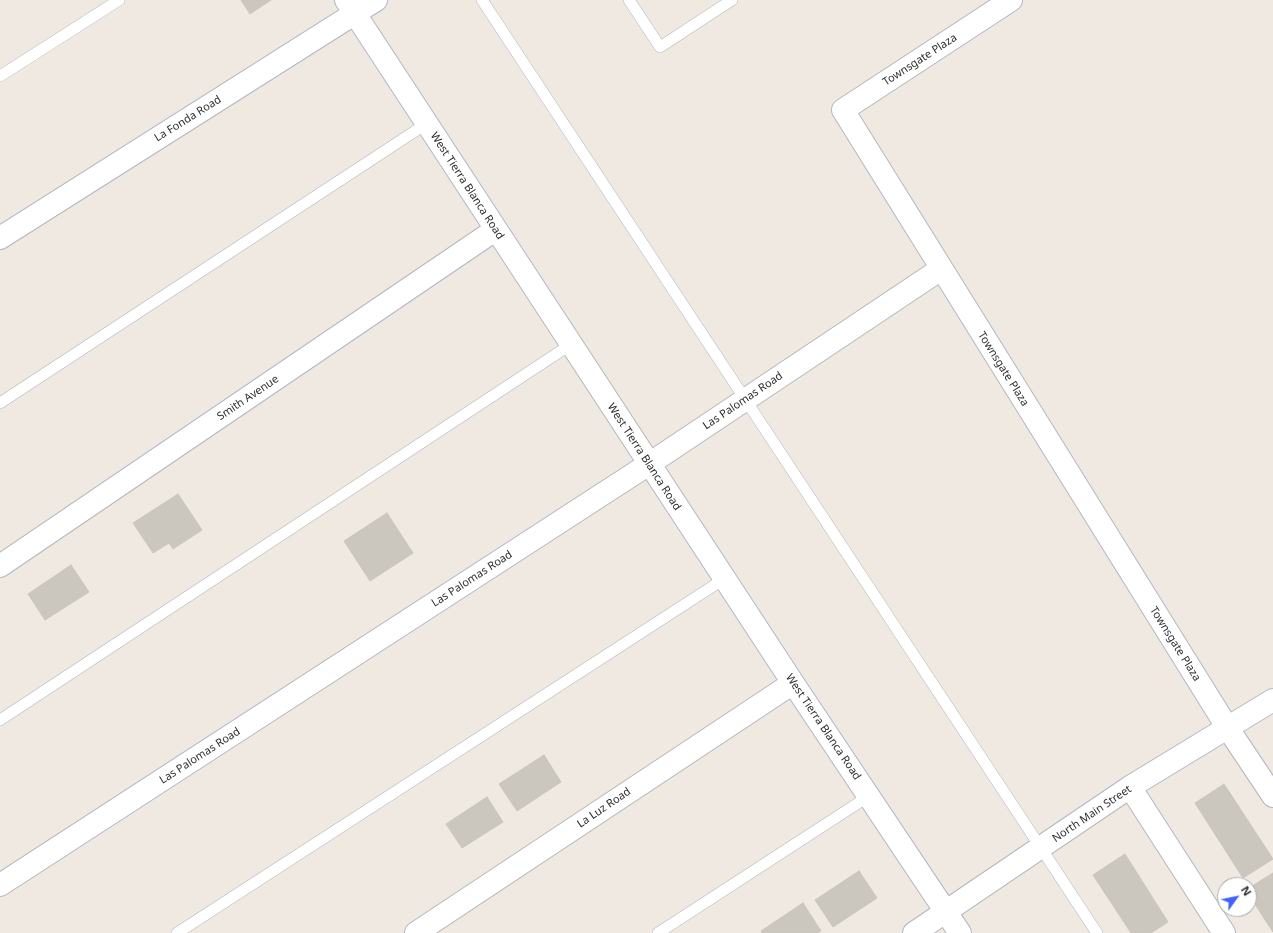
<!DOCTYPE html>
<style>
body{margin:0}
#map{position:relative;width:1273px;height:933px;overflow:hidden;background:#efe9e1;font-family:"Noto Sans",sans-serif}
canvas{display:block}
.north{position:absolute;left:1217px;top:877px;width:40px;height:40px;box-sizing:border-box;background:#fff;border:1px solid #ababab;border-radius:50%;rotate:57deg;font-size:11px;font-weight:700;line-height:16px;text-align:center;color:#2e2e2e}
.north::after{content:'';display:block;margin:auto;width:14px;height:18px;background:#4264fb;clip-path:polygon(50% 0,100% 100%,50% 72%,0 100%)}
</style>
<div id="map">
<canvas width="1273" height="933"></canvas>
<div class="north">N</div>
</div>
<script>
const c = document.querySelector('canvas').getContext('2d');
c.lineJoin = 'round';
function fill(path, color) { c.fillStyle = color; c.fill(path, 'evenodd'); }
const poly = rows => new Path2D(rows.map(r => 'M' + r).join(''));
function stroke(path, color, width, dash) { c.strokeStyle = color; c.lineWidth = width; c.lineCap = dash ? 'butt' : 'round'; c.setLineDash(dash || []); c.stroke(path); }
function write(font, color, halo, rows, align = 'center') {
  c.font = font + ' "Noto Sans",sans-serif'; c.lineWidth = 3; c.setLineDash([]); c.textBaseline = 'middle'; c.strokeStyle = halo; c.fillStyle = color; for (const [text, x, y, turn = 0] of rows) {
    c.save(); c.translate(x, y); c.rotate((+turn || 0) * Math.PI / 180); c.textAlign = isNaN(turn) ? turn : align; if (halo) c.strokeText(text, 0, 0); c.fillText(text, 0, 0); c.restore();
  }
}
const building = poly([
 [241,0,271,0,250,14,241,0],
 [178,494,202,530,173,549,169,543,153,553,133,523,178,494],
 [387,513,413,553,370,581,344,541,387,513],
 [71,565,89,592,45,620,28,594,71,565],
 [544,755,561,782,517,811,499,784,544,755],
 [1224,784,1273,859,1243,878,1195,803,1224,784],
 [487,797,503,822,462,848,446,824,487,797],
 [1125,854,1168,922,1151,933,1131,933,1093,875,1125,854],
 [859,871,877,898,833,927,815,900,859,871],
 [1273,873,1273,932,1249,895,1249,888,1273,873],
 [803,903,821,931,817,933,762,933,761,931,803,903]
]);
fill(building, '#cbc7bf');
stroke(building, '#cbc5ba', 1);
const service = poly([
 [482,0,1097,933],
 [629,0,660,47,732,0],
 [0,76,119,0],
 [0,403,426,124],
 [0,720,570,345],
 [177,933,724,579],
 [658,933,869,796]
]);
const minor = poly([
 [346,0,793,683,960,933],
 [1011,0,843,110,1227,727,1273,796],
 [0,238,376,0],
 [0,566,495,230],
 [1130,787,1224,933],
 [0,885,649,464,941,269],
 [416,933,793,683]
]);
const tertiary = poly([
 [914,933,1130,787,1273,700]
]);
stroke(service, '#b4b7c1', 12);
stroke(minor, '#b4b7c1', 24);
stroke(tertiary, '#b4b7c1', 24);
stroke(service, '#fff', 11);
stroke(minor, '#fff', 22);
stroke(tertiary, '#fff', 22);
write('11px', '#2e2e2e', '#fff', [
 ["Townsgate Plaza",920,60,-33],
 ["La Fonda Road",188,119,-32],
 ["West Tierra Blanca Road",467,186,57],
 ["Townsgate Plaza",1003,369,58],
 ["Smith Avenue",248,398,-34],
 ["Las Palomas Road",743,401,-34],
 ["West Tierra Blanca Road",644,457,57],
 ["Las Palomas Road",472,579,-33],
 ["Townsgate Plaza",1175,644,58],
 ["West Tierra Blanca Road",823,727,56],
 ["Las Palomas Road",200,756,-33],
 ["La Luz Road",604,808,-34],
 ["North Main Street",1092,814,-34]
]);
</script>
